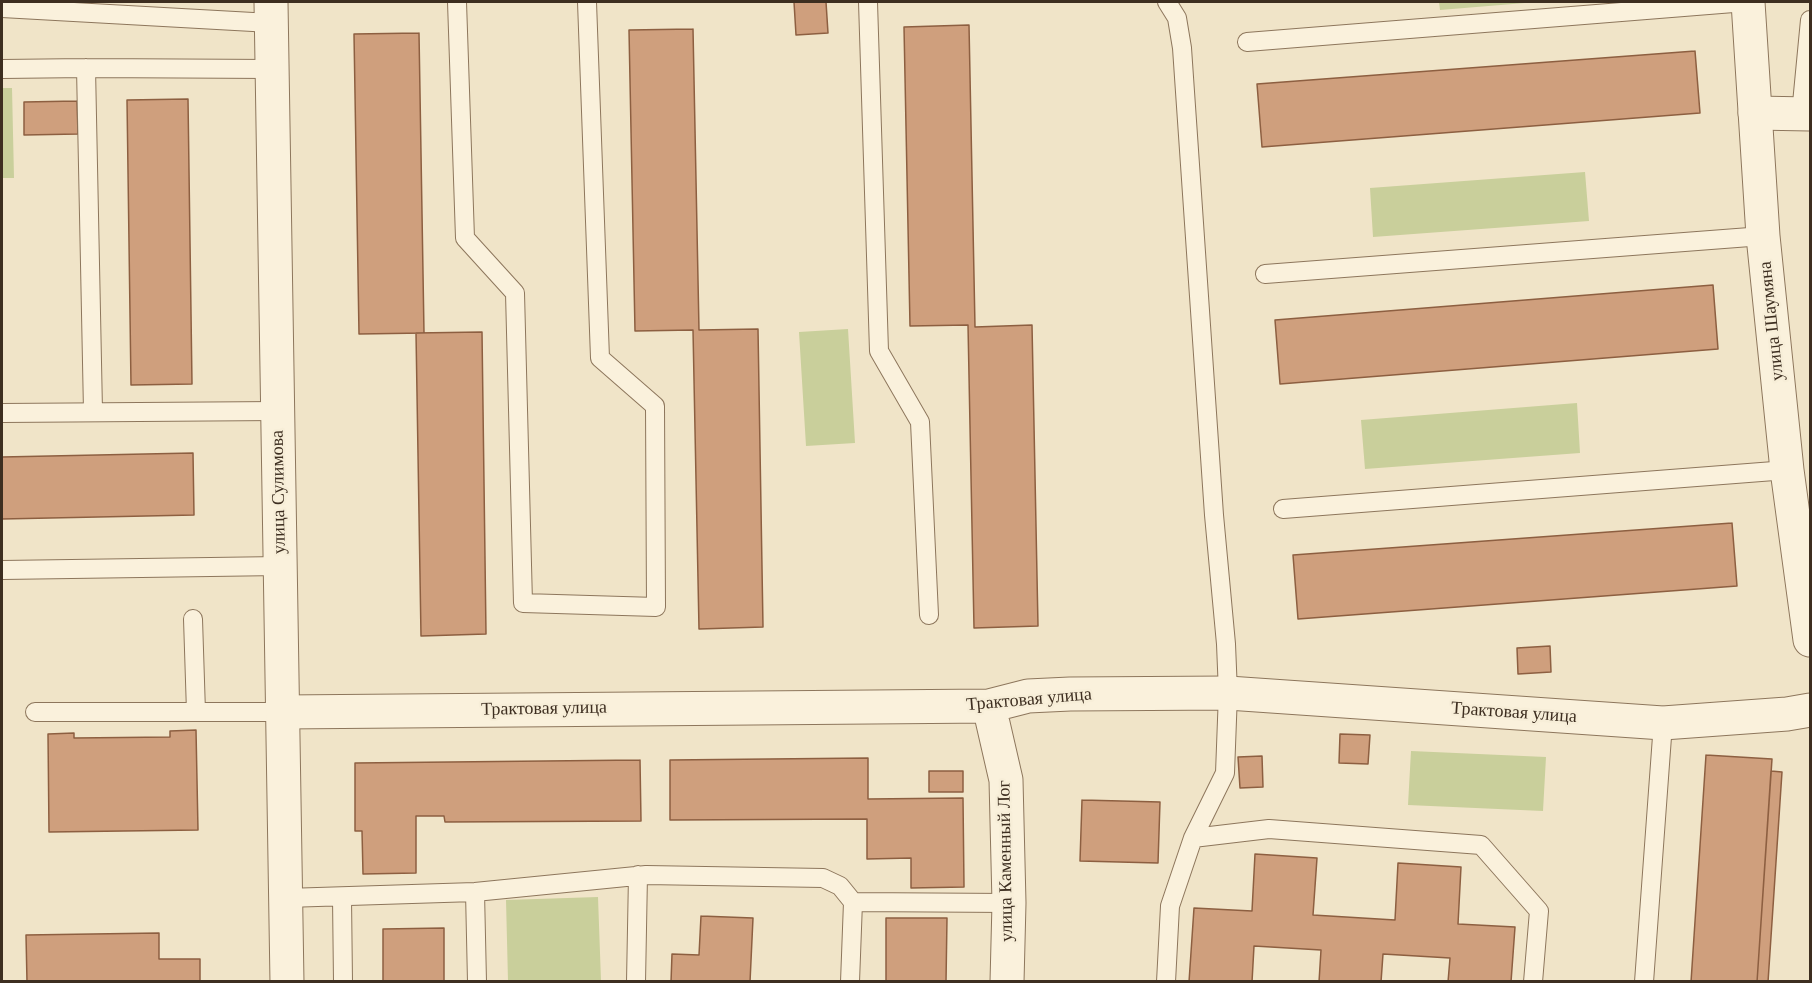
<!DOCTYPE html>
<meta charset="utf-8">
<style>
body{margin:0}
#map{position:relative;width:1812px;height:983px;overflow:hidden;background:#f0e4c8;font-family:Georgia,serif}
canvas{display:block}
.frame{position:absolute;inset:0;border:3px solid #3d2e20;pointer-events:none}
</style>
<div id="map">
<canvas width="1812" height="983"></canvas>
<div class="frame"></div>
</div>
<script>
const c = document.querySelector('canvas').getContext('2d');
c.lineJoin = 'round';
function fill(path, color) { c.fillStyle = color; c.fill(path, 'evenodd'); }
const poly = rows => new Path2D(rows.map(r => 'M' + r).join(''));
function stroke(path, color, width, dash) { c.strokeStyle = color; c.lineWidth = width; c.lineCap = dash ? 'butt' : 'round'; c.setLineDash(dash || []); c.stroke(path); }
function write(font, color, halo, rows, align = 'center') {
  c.font = font + ' Georgia,serif'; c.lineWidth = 5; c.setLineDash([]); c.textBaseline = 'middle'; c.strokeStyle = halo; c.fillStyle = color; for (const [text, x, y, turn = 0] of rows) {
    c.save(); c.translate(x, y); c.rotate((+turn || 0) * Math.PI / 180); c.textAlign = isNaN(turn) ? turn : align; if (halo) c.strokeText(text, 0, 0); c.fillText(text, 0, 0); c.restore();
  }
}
fill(poly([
 [1439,2,1537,2,1440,10],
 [12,88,14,178,2,178,2,88],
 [1585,172,1589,221,1373,237,1370,188],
 [848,329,855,443,806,446,799,332],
 [1577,403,1580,453,1365,469,1361,420],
 [1411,751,1546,757,1543,811,1408,805],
 [598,897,601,981,508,981,506,900]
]), '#c9cf9b');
const building = poly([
 [794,2,826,2,828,33,796,35,794,2],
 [969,25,975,327,1032,325,1038,626,974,628,968,325,910,326,904,27,969,25],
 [693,29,699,330,758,329,763,627,699,629,693,330,635,331,629,30,693,29],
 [419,33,424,333,359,334,354,34,419,33],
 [1695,51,1700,113,1262,147,1257,84,1695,51],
 [188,99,192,384,131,385,127,100,188,99],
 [77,101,78,134,24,135,24,102,77,101],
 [1713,285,1718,349,1280,384,1275,320,1713,285],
 [482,332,486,634,421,636,416,333,482,332],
 [193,453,194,515,2,519,2,457,193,453],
 [1732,523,1737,586,1298,619,1293,555,1732,523],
 [1550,646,1551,672,1518,674,1517,648,1550,646],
 [196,730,198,830,49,832,48,734,74,733,74,738,170,737,170,731,196,730],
 [1340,734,1370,735,1368,764,1339,763,1340,734],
 [1706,755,1772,759,1757,982,1691,982,1706,755],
 [1262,756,1263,787,1240,788,1238,757,1262,756],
 [868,758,868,799,963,798,964,887,911,888,911,858,867,859,867,819,670,820,670,760,868,758],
 [640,760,641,821,445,822,444,816,416,816,416,873,363,874,362,831,355,831,355,763,640,760],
 [929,771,963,771,963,792,929,792,929,771],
 [1771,771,1782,772,1768,982,1757,982,1771,771],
 [1082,800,1160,802,1158,863,1080,861,1082,800],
 [1255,854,1317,858,1313,915,1395,920,1398,863,1461,867,1458,924,1515,927,1511,982,1448,982,1450,958,1383,954,1381,982,1319,982,1321,950,1254,946,1252,982,1189,982,1194,908,1252,911,1255,854],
 [701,916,753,918,750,982,671,982,672,954,699,955,701,916],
 [886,918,947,918,946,982,886,982,886,918],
 [444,928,444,982,383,982,383,929,444,928],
 [159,933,159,959,200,959,200,982,27,982,26,935,159,933]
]);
fill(building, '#cf9f7d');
stroke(building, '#8d5f41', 1.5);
const service = poly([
 [457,2,465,238,515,293,523,603,656,607,655,406,600,358,587,2],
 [868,2,879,351,920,422,929,615],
 [2,8,271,23],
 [1247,42,1746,2],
 [86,68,93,411],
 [2,69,86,68,272,69],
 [1801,114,1810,20],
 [1265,274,1763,236],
 [2,413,277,411],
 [1283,509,1787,470],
 [2,570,280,566],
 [193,619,196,712],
 [35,712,283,712],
 [1193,838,1269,829,1481,845,1539,911,1533,982],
 [475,892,477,982],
 [286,898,475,892,646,875,823,878,840,886,853,902,1009,903],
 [342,898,343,982],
 [636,982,638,875],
 [850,982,853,902],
 [1166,982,1170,906,1193,838,1225,773,1228,693,1226,644,1214,515,1182,48,1177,18,1167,2],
 [1644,982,1663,723]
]);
const minor = poly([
 [1755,113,1810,114],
 [989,706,1006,780,1009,903,1007,982],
 [283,712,989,706,1028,696,1070,694,1228,693,1663,723,1787,714,1810,710]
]);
const tertiary = poly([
 [271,2,287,982],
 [1748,2,1763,236,1787,470,1810,640]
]);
stroke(service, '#8d765c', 20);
stroke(minor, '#8d765c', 35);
stroke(tertiary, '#8d765c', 35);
stroke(service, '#faf1dc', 18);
stroke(minor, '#faf1dc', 33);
stroke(tertiary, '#faf1dc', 33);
write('18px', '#3d2e20', '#f7eed8', [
 ["улица Шаумяна",1772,321,-96],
 ["улица Сулимова",279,492,-91],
 ["Трактовая улица",1029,700,-5],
 ["Трактовая улица",544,709,-1],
 ["Трактовая улица",1514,713,4],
 ["улица Каменный Лог",1006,861,-91]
]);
</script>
